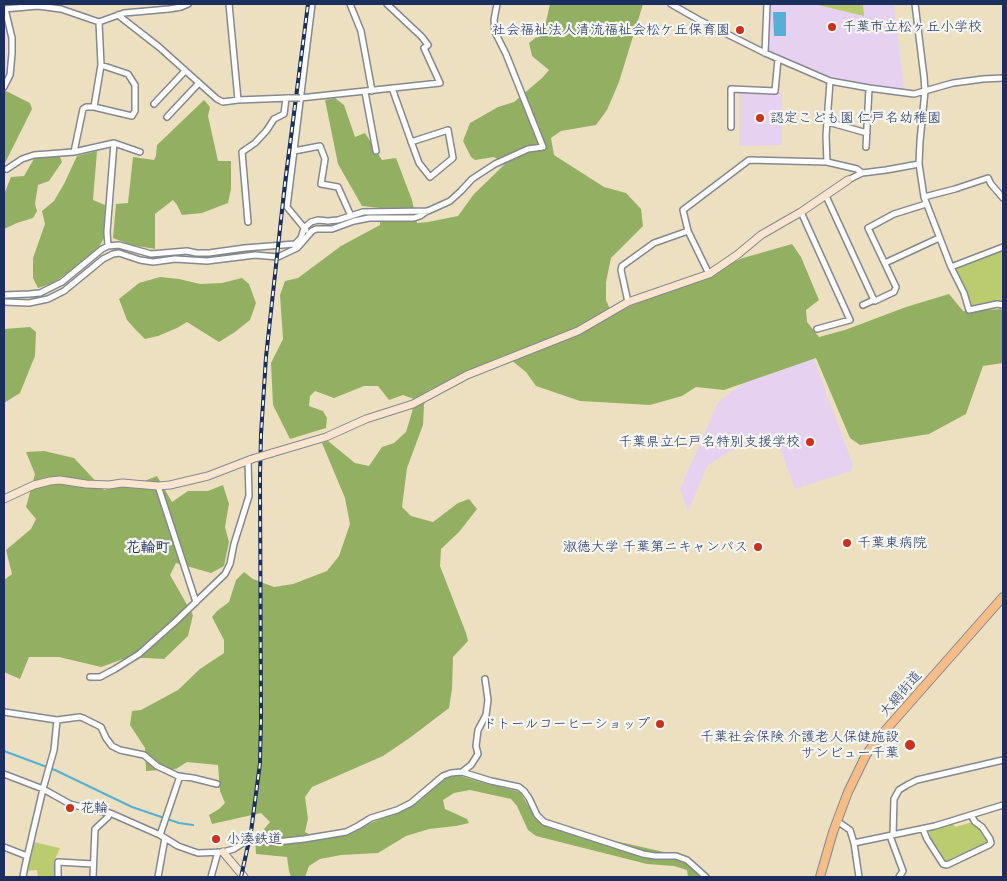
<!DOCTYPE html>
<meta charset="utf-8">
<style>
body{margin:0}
#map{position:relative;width:1007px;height:881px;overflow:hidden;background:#ede0c1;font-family:"Patrick Hand",sans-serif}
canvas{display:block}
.frame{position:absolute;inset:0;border:5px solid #1b2f5e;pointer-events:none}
</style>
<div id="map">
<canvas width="1007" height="881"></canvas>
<div class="frame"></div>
</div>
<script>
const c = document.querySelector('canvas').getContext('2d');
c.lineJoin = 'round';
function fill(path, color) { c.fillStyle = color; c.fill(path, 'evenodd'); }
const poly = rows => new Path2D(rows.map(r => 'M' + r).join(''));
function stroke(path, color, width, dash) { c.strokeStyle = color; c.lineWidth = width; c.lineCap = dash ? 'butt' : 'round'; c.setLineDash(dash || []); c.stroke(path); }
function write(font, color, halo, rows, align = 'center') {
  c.font = font + ' "Patrick Hand","Klee One",sans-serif'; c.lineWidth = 4.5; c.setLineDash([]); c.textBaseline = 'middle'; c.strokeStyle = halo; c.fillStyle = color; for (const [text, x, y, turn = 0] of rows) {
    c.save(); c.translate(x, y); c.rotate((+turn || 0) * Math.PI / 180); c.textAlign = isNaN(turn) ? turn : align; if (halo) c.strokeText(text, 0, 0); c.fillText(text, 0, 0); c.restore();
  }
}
fill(poly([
 [769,4,894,4,904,88,866,86,841,80,817,73,766,50],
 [739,91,782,92,782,145,739,146],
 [813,356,853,465,851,471,795,489,781,451,769,434,727,453,707,466,688,512,680,489,718,402,739,386,760,375]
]), '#e6d2f0');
fill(poly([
 [814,4,863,4,864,16],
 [1002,250,1003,253,1003,303,1000,302,970,309,956,271,957,268],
 [973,822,980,828,988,842,946,861,931,839,929,831,953,823,955,827],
 [33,842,60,848,54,861,56,877,38,877,37,870,26,871]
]), '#bacc6f');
fill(poly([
 [550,4,643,4,619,82,607,110,596,125,561,131,551,138,554,155,604,187,626,193,641,209,643,226,611,258,606,282,606,300,612,314,743,258,792,244,801,257,819,300,806,310,807,322,819,337,845,330,906,307,949,294,963,311,1003,309,1003,363,983,366,966,414,929,434,860,445,850,438,816,358,724,390,696,387,682,396,650,405,580,401,536,386,526,372,505,355,429,390,424,405,423,425,407,468,402,507,411,516,433,522,458,503,469,499,477,509,459,532,441,549,440,566,466,633,468,641,453,657,452,689,449,708,411,737,383,756,312,787,305,797,308,819,305,832,319,839,352,833,371,823,412,806,451,773,477,781,520,792,529,807,548,826,682,856,700,866,703,877,688,877,687,870,674,866,647,864,536,836,528,830,517,806,511,799,470,790,454,793,443,800,445,809,467,819,469,823,456,826,429,829,406,836,378,853,341,855,320,859,309,866,305,877,291,877,289,871,287,857,256,854,255,837,259,835,270,822,261,813,212,824,209,815,219,809,225,803,220,791,218,765,187,762,176,769,146,771,145,748,130,725,132,711,141,710,178,690,200,669,224,653,224,640,212,617,217,611,229,602,236,580,244,572,253,579,274,587,293,584,327,571,339,556,350,524,345,498,322,443,328,441,355,463,369,466,382,447,394,443,406,432,412,412,414,399,403,395,389,400,378,386,364,386,334,398,315,391,310,396,309,406,323,411,327,418,326,428,290,439,273,405,271,363,283,339,280,295,285,281,298,278,341,246,380,225,380,208,362,206,338,164,325,100,335,98,344,105,355,137,365,133,382,160,396,158,412,200,417,223,428,222,458,216,474,194,505,164,494,157,475,160,471,157,463,141,470,123,498,107,514,102,542,78,549,70,532,56,529,43,544,31],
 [4,90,30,103,32,109,4,165],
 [204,100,210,107,208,116,218,161,231,161,231,189,228,203,202,213,182,215,177,205,173,200,155,214,155,249,131,245,113,238,116,204,128,203,133,157,154,160,156,156,157,145],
 [97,151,93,200,105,205,104,238,99,247,73,269,53,283,38,288,33,278,33,258,45,224,42,211,54,201,64,184,77,156],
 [35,157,60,157,62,162,49,181,38,185,35,204,37,211,33,218,17,223,4,229,4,194,11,177,24,176],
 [160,277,179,279,200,284,222,283,242,278,249,284,256,303,250,320,235,332,219,342,187,322,177,328,158,336,145,339,135,329,127,320,119,299,139,283],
 [30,327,36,332,35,356,20,393,4,403,4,329],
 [44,451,74,458,104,490,142,482,157,476,172,502,188,491,208,491,223,485,229,504,225,527,229,542,224,566,211,573,176,563,170,575,193,615,188,636,164,659,147,658,126,658,101,667,59,657,29,657,20,679,4,672,4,580,12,574,6,550,31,529,36,519,26,507,35,474,26,452]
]), '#93b062');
fill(poly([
 [773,12,786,12,786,36,774,36]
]), '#55b0d3');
stroke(poly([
 [4,751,55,770,132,807,179,823,193,825]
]), '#55b0d3', 2);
const street = poly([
 [229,4,238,100],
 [350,4,361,31,372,91],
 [671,4,699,20,765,53,830,81,869,88,914,94,953,83,983,79,1003,78],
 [915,4,924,77,925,91,920,141,919,164,924,197,951,267,964,293,969,310,997,304,1003,305],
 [4,9,38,6,61,9,99,22,124,13,169,9,181,7,188,4],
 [118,15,159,47,217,99,223,102,238,100,289,98],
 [765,53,767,4],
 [4,87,10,75,12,54,12,38,5,9],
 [392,88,412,144,419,163,430,177,453,158,448,130,411,142],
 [365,92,376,151],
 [300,98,440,83,424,48,428,45,422,37,387,4],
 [154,104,185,71],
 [94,107,101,65,99,22],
 [167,117,199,83],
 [828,122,867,133],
 [731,127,731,89,775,91,778,59],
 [866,147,869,88],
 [294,151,320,146,325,159,321,184,338,187,351,216],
 [74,152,114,143],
 [827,162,826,136,830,81],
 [7,169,22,159,34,155,74,152,83,109,86,107,94,107,132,116,135,111,135,85,128,74,101,65],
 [848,180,862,173,886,170,919,164],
 [826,196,873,298,875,301,894,292,896,287,868,228,894,214,926,204],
 [924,197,955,189,988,178,991,184,1003,198],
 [801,212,850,320,817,329],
 [248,222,242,152,255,143,267,130,274,119,284,114,286,98],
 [306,230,287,207,312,4],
 [108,246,107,232,114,143,140,152],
 [885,263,939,238],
 [951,267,1003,247],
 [709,274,688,231,683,210,749,160,827,162,857,169,862,173],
 [4,295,29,294,40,293,62,282,102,249,108,246,119,245,151,254,187,251,196,253,209,253,245,248,295,244,301,238,304,228,311,222,318,220,328,221,338,220,363,212,428,211,450,201,461,191,472,179,495,164,528,149,543,147,506,54,495,32,494,20,497,4],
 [4,302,29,303,48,299,64,291,103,259,113,254,119,253,140,260,153,262,175,259,207,261,255,255,278,257,297,248,312,231,316,229,332,229,354,221,369,218,414,218,420,216,427,211],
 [628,302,621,270,622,266,654,243,688,231],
 [863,305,874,300],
 [158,486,196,602],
 [90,677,100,677,115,669,139,654,175,622,225,574,230,564,234,544,249,496,248,461],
 [4,712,57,720,80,717,83,718,101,727,106,738,112,746,120,750,144,755,157,766,178,776,193,778,217,784],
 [462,772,471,765,478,754,476,746,478,730,486,715,488,700,485,679],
 [4,774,43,789,70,804,89,809,110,813,160,835,178,846,192,851,198,853,223,852,234,849,243,843,260,841,276,842,304,839,346,832,358,826,371,818,397,810,411,803,443,776,451,773,462,772,491,781,519,787,524,791,529,798,537,815,544,822,643,854,655,856,676,856,687,860,706,877],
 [837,821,850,830,854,843,859,877],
 [923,829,927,839,943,864,947,865,989,845,991,843,990,839,982,827,975,822,971,815],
 [160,835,180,776],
 [893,835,894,799,899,790,907,785,917,780,1003,760],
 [890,836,903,871,899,877],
 [854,843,935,826,1003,805],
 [4,847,27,856],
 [23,877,25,866,43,789,54,750,57,720],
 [58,877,58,862,93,864],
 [93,877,95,829,108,817,110,813],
 [158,877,165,838],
 [211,877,218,852]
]);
const secondary = poly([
 [272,453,326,437,366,419,413,404,467,375,578,331,628,302,709,274,737,255,761,235,801,212,848,180],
 [4,499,34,485,50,481,60,480,86,484,109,485,122,483,158,486,170,485,208,476,252,459],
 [223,852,244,877]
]);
const primary = poly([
 [820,877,833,832,848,792,866,755,876,741,1003,597]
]);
stroke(street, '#848890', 8);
stroke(secondary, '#848890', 9);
stroke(primary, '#848890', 10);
stroke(street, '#fff', 5);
stroke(secondary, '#fce5cf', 7);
stroke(primary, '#f7bd88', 8);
const rail = poly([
 [241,877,251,832,260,763,261,718,260,477,261,434,266,357,285,183,308,4]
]);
stroke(rail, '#1b2f5e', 4);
stroke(rail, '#f6f6f2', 2, [5.5]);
const streetBridge = poly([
 [289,98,300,98]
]);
const secondaryBridge = poly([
 [252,459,272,453]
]);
stroke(streetBridge, '#848890', 8, []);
stroke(secondaryBridge, '#848890', 9, []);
stroke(streetBridge, '#fff', 5);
stroke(secondaryBridge, '#fce5cf', 7);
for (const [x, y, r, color] of [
 [832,27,5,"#c8321e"],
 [740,30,5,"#c8321e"],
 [760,118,5,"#c8321e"],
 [810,442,5,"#c8321e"],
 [847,543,5,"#c8321e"],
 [758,547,5,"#c8321e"],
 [660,724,5,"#c8321e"],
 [910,745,6,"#c8321e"],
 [70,808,5,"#c8321e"],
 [216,839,5,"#c8321e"]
]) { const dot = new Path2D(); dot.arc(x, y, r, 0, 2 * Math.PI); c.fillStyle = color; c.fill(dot); stroke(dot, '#f6f6f2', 2); }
write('14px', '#1b2f5e', '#f6f6f2', [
 ["千葉市立松ヶ丘小学校",842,27],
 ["社会福祉法人清流福祉会松ケ丘保育園",730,30,"right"],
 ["認定こども園 仁戸名幼稚園",770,118],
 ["千葉県立仁戸名特別支援学校",800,442,"right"],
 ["千葉東病院",857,543],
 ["淑徳大学 千葉第ニキャンパス",748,547,"right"],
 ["ドトールコーヒーショップ",650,724,"right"],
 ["千葉社会保険 介護老人保健施設",899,737,"right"],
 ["サンビュー千葉",899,753,"right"],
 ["花輪",80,808],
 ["小湊鉄道",226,839]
], 'left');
write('14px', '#1b2f5e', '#f6f6f2', [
 ["大網街道",901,694,-49]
]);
write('bold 15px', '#1b2f5e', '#f6f6f2', [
 ["花輪町",148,548]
]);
</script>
